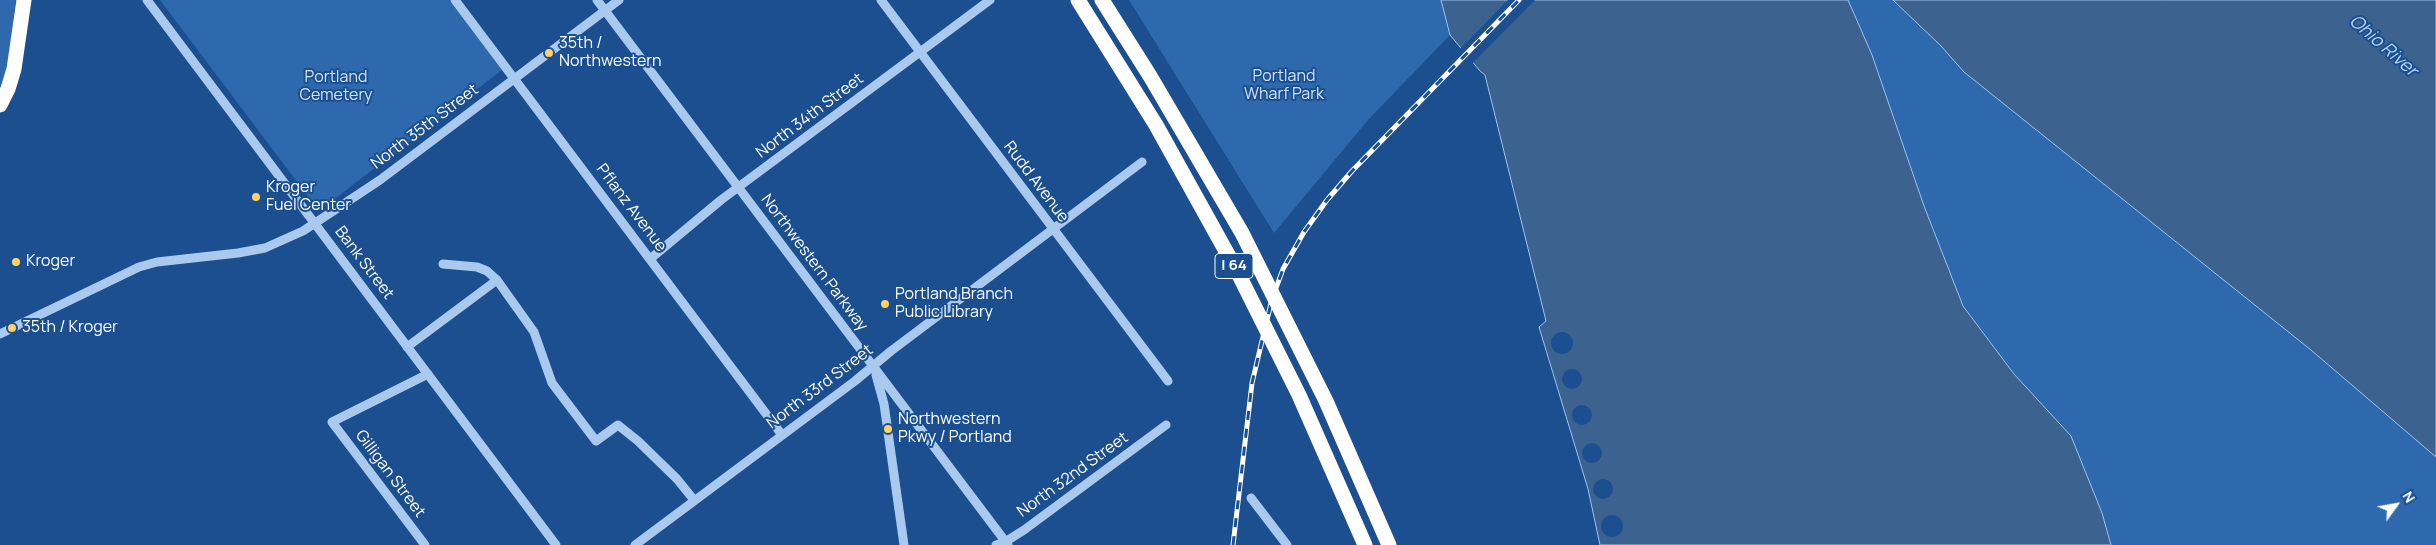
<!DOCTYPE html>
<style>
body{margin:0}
#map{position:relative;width:2436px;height:545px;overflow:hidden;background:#1b4f8f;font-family:Manrope,sans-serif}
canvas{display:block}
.north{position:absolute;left:2371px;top:480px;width:50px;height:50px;-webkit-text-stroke:4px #1b4f8f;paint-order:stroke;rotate:58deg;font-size:14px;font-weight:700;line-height:20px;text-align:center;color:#fff}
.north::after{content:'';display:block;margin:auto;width:18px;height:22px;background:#fff;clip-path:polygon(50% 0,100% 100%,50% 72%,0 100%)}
</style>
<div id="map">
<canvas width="2436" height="545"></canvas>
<div class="north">N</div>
</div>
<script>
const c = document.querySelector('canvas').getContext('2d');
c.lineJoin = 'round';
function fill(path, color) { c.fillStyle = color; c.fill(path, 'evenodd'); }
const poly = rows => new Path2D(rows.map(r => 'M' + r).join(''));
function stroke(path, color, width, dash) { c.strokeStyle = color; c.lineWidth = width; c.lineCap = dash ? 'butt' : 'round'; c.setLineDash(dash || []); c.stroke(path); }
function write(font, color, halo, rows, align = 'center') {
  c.font = font + ' Manrope,sans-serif'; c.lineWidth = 4; c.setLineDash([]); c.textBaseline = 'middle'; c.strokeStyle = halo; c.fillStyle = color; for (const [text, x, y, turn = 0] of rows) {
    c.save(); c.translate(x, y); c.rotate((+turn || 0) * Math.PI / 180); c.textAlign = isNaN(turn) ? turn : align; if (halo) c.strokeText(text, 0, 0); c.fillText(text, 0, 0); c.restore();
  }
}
fill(poly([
 [0,0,16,0,7,68,0,90],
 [160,0,449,0,502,70,319,211],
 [1129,0,1441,0,1450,35,1368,120,1274,233],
 [1848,0,1945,0,2436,436,2436,545,2071,545,1963,306,1924,206,1872,55]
]), '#2e69ad');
const water = poly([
 [1441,0,1848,0,1872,55,1924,206,1963,306,2014,374,2071,436,2102,513,2111,545,1600,545,1588,489,1539,327,1546,321,1485,75,1480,71,1450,35,1441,0],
 [1893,0,2436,0,2436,457,2311,350,1964,72,1941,46,1893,0]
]);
fill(water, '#3c6290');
stroke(water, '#9cc4f0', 1);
fill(poly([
 [1508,0,1535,0,1471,65,1459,50],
 '1551 343a11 11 0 1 1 22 0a11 11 0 1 1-22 0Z',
 '1562 379a10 10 0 1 1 20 0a10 10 0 1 1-20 0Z',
 '1572 415a10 10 0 1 1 20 0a10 10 0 1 1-20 0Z',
 '1582 453a10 10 0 1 1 20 0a10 10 0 1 1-20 0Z',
 '1593 489a10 10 0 1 1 20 0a10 10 0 1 1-20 0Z',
 '1601 526a11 11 0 1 1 22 0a11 11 0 1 1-22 0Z'
]), '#1b4f8f');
stroke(poly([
 [147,0,556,545],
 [455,0,782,435],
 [597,0,1008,545],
 [881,0,1168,381],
 [650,259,721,200,990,0],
 [443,264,477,267,487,271,497,280],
 [0,334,139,267,157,262,238,253,265,248,303,231,380,180,619,0],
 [407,347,497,280,534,332,552,383,596,441,618,425,638,441,677,479,694,500],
 [876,375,884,404,904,545],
 [1251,498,1287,545],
 [425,545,332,422,428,374],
 [635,545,855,381,891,351,1142,162],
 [996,545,1005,542,1024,530,1166,425]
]), '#a9c9ee', 9);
stroke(poly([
 [0,105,8,89,14,69,24,0]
]), '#fff', 15);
const rail = poly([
 [1233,545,1252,383,1272,299,1283,269,1304,232,1327,200,1352,171,1519,0]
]);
stroke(rail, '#fff', 5);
stroke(rail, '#1b4f8f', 3, [9]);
stroke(poly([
 [1078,0,1156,125,1237,271,1299,395,1365,545],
 [1102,0,1150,76,1242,233,1326,401,1389,545]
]), '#fff', 15);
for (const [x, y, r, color] of [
 [549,53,5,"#ffd166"],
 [256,197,5,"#ffd166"],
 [16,262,5,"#ffd166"],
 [885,304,5,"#ffd166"],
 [12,328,5,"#ffd166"],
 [888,429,5,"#ffd166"]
]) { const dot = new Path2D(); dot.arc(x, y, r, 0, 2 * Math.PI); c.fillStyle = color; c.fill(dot); stroke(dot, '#1b4f8f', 2); }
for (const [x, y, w] of [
 [1234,266,38]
]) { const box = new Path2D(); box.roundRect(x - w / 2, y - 12.5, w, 25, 4); c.fillStyle = '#1b4f8f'; c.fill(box); stroke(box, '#fff', 1); }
write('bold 15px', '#fff', null, [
 ["I 64",1234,266]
]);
write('16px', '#fff', '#1b4f8f', [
 ["35th /",559,44],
 ["Northwestern",559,62],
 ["Kroger",266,188],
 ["Fuel Center",266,206],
 ["Kroger",26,262],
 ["Portland Branch",895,295],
 ["Public Library",895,313],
 ["35th / Kroger",22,328],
 ["Northwestern",898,420],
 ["Pkwy / Portland",898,438]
], 'left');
write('16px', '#cfe3fa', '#1b4f8f', [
 ["Portland",1284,77],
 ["Wharf Park",1284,95],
 ["Portland",336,78],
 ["Cemetery",336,96]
]);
write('16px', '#fff', '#1b4f8f', [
 ["North 34th Street",810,116,-37],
 ["North 35th Street",425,127,-37],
 ["Rudd Avenue",1036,182,53],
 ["Pflanz Avenue",631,208,53],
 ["Bank Street",364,263,53],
 ["Northwestern Parkway",814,263,53],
 ["North 33rd Street",820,387,-37],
 ["Gilligan Street",390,474,53],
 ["North 32nd Street",1073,475,-36]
]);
write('italic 18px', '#b5d3f5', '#1b4f8f', [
 ["Ohio River",2383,46,41]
]);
</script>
